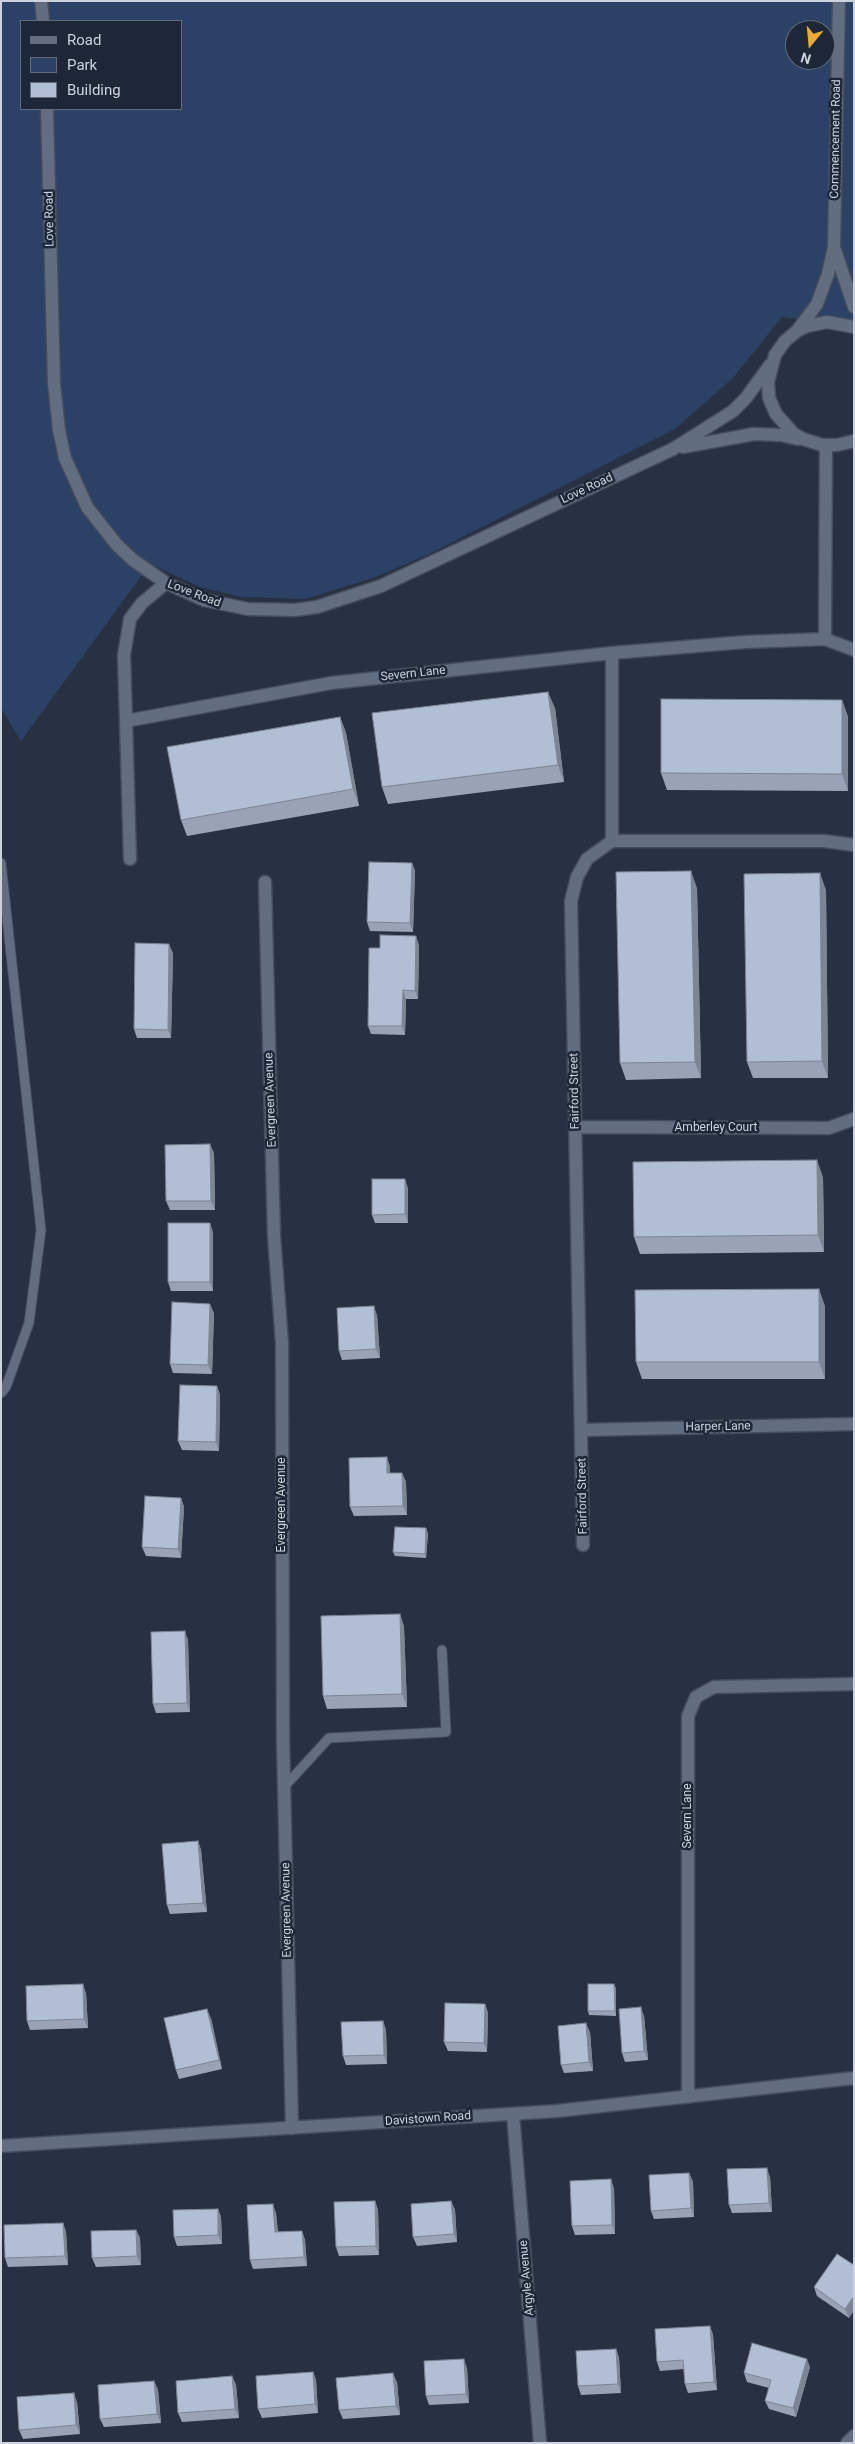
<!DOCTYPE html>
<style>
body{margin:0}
#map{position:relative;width:855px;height:2444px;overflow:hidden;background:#273141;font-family:Roboto,sans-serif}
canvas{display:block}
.frame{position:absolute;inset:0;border:2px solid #cdd3de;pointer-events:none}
.legend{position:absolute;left:20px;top:20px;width:162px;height:90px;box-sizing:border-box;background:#1d2737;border:1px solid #636c7a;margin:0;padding:6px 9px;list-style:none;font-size:15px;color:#cdd3de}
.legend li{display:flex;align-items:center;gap:10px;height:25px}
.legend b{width:25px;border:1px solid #636c7a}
.north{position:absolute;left:785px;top:20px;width:50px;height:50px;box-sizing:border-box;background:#1d2737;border:1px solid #636c7a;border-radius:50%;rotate:197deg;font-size:14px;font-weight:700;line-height:20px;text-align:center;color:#cdd3de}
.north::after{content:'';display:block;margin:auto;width:18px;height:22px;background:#e6ac36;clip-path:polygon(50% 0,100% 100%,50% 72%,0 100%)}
</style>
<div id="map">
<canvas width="855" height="2444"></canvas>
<div class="frame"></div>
<ul class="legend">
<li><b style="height:6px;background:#626d80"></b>Road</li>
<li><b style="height:14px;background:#2b4166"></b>Park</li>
<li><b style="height:14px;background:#b2bed3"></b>Building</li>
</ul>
<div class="north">N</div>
</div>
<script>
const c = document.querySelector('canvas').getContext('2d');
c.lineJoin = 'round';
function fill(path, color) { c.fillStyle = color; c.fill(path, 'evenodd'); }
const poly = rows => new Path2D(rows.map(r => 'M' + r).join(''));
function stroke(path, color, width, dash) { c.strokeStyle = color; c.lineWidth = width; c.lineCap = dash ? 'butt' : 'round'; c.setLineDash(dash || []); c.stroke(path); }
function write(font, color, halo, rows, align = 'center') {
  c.font = font + ' Roboto,sans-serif'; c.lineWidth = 5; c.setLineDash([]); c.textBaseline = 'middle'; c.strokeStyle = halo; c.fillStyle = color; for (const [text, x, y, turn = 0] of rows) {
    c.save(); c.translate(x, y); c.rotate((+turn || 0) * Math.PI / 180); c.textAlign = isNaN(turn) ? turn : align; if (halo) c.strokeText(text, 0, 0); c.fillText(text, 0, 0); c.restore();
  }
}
fill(poly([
 [1,1,854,1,854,326,782,317,733,378,675,429,427,555,376,577,305,599,241,597,200,587,150,564,21,741,1,708],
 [21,21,181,21,181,109,21,109],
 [795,30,825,30,825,60,795,60]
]), '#2b4166');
const lane = poly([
 [1,863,41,1230,29,1323,6,1387,1,1393],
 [284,1787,329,1738,446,1732,442,1650]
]);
const street = poly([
 [166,583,142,603,130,619,124,655,126,721,331,683,612,653,745,642,825,639,854,650],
 [825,639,826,445],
 [126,721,130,859],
 [612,841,824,841,854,845],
 [265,882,274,1236,282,1343,283,1739,292,2128],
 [576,1127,829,1128,854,1119],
 [582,1430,854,1424],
 [583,1545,571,901,577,877,587,859,612,841,612,653],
 [688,2097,688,1716,696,1697,714,1687,854,1684],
 [513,2114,540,2443],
 [847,2443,854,2436]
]);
const secondary = poly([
 [41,1,43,21],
 [47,109,54,383,59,430,65,458,87,507,117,545,133,560,166,583,204,600,248,609,295,610,317,607,381,586,673,449,733,411,746,398,770,365],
 [835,250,854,307],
 [854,327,827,322,807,326,797,331,785,341,775,355,768,382,769,398,776,414,794,434,803,439,822,445,837,445,854,441],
 [797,331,817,304,828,274,834,247,839,1],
 [683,447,754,434,781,435,798,439],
 [1,2146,557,2111,854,2078]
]);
stroke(lane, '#454c5b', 11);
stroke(street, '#454c5b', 15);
stroke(secondary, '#454c5b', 15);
stroke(lane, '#626d80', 9);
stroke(street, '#626d80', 12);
stroke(secondary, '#626d80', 12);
fill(poly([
 [842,700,848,717,848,791,667,790,661,773],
 [555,708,564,782,388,804,382,787],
 [340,717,346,733,359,806,187,836,181,820],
 [412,863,415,871,413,932,370,931,367,922],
 [697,888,701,1078,626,1080,620,1063],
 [826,890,828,1078,753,1078,747,1062],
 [419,945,418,999,406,999,405,1035,371,1034,368,1026,380,948],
 [173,953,171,1038,137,1038,134,1029],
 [214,1153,215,1210,170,1210,166,1201],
 [823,1177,824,1252,640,1254,634,1237],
 [408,1188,408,1223,375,1223,372,1215],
 [213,1232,213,1291,171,1291,168,1282],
 [825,1306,825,1379,642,1379,636,1362],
 [214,1313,212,1374,173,1373,170,1364],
 [377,1315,380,1358,342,1360,339,1351],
 [217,1386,220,1395,219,1451,182,1450,178,1441],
 [390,1466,390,1473,402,1473,406,1482,407,1515,354,1516,350,1507],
 [181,1498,184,1507,181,1558,146,1556,142,1547],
 [428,1533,426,1558,395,1556,393,1552],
 [400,1614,404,1627,407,1707,327,1709,323,1696],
 [188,1640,190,1712,156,1713,153,1704],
 [198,1841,201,1850,207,1912,170,1914,167,1905],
 [614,1984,616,1989,616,2016,589,2015,588,2011],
 [86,1993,88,2028,30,2030,27,2021],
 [485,2004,488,2013,487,2052,448,2051,444,2042],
 [644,2016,648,2060,625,2062,622,2053],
 [211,2018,222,2069,179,2079,176,2070],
 [383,2021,386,2030,387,2064,346,2065,343,2056],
 [590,2032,593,2071,564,2073,561,2065],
 [689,2173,693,2182,694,2217,654,2219,651,2211],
 [770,2177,772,2212,732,2213,729,2205],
 [614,2188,615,2234,575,2235,572,2226],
 [375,2201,378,2210,379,2255,339,2256,336,2247],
 [451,2201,455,2210,457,2242,417,2246,413,2237],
 [218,2209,221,2217,222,2244,177,2246,174,2237],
 [276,2213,278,2232,302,2231,305,2240,307,2266,253,2269,250,2260],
 [63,2223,66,2232,68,2265,8,2267,5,2258],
 [136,2230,140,2238,141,2265,96,2267,92,2258],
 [854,2265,854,2310,849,2318,817,2296,814,2287],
 [710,2326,713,2335,717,2390,688,2393,685,2384,684,2369,660,2371,657,2362],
 [616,2349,619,2358,621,2393,581,2395,578,2386],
 [810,2367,796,2417,769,2409,765,2401,769,2388,747,2382,744,2373],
 [467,2368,469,2403,429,2405,426,2396],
 [313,2372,316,2380,318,2413,262,2418,258,2409],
 [232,2376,236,2385,239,2418,182,2422,178,2413],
 [154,2381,158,2390,161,2423,104,2427,100,2419],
 [397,2382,400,2415,343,2419,339,2410],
 [77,2402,80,2434,23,2439,19,2430]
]), '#99a3b5');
fill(poly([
 [548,692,555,708,564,782,558,765],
 [842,700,848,717,848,791,842,774],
 [340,717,346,733,359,806,353,789],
 [412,863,415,871,413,932,410,923],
 [691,871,697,888,701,1078,695,1062],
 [820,873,826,890,828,1078,822,1061],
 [416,936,419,945,418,999,415,991],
 [169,944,173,953,171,1038,168,1030],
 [403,990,406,999,405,1035,402,1026],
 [210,1144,214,1153,215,1210,211,1201],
 [817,1160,823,1177,824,1252,818,1235],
 [405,1179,408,1188,408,1223,405,1214],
 [210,1223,213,1232,213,1291,210,1282],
 [819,1289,825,1306,825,1379,819,1362],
 [210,1304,214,1313,212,1374,208,1365],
 [374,1306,377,1315,380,1358,376,1349],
 [217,1386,220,1395,219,1451,216,1442],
 [387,1457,390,1466,390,1482,387,1473],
 [402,1473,406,1482,407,1515,403,1506],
 [181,1498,184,1507,181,1558,178,1549],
 [426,1528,428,1533,426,1558,425,1554],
 [400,1614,404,1627,407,1707,402,1694],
 [185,1631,188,1640,190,1712,187,1703],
 [198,1841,201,1850,207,1912,203,1903],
 [83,1984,86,1993,88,2028,84,2019],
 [614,1984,616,1989,616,2016,615,2011],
 [485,2004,488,2013,487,2052,484,2043],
 [641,2007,644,2016,648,2060,644,2051],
 [207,2009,211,2018,222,2069,219,2060],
 [383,2021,386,2030,387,2064,384,2055],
 [586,2023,590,2032,593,2071,589,2062],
 [767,2168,770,2177,772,2212,769,2203],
 [689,2173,693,2182,694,2217,691,2208],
 [611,2179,614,2188,615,2234,612,2225],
 [375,2201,378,2210,379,2255,376,2246],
 [451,2201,455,2210,457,2242,454,2234],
 [273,2204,276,2213,278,2241,275,2232],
 [218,2209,221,2217,222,2244,218,2235],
 [63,2223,66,2232,68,2265,65,2256],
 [136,2230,140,2238,141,2265,137,2256],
 [302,2231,305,2240,307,2266,304,2257],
 [854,2296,854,2310,849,2318,845,2309],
 [710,2326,713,2335,717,2390,714,2382],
 [616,2349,619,2358,621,2393,618,2384],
 [464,2359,467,2368,469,2403,466,2394],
 [807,2359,810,2367,796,2417,793,2408],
 [313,2372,316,2380,318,2413,315,2404],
 [393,2373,397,2382,400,2415,396,2406],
 [232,2376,236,2385,239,2418,235,2409],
 [154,2381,158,2390,161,2423,157,2414],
 [74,2393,77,2402,80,2434,76,2425]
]), '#7d8594');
const building = poly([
 [548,692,558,765,382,787,372,713,548,692],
 [661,699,842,700,842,774,661,773,661,699],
 [340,717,353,789,181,820,167,747,340,717],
 [369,862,412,863,410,923,367,922,369,862],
 [691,871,695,1062,620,1063,616,872,691,871],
 [820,873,822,1061,747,1062,744,874,820,873],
 [380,935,416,936,415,991,403,990,402,1026,368,1026,369,948,380,948,380,935],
 [135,943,169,944,168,1030,134,1029,135,943],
 [210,1144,211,1201,166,1201,165,1145,210,1144],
 [817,1160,818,1235,634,1237,633,1162,817,1160],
 [372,1179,405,1179,405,1214,372,1215,372,1179],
 [168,1223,210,1223,210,1282,168,1282,168,1223],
 [819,1289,819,1362,636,1362,635,1290,819,1289],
 [172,1302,210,1304,208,1365,170,1364,172,1302],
 [374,1306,376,1349,339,1351,337,1308,374,1306],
 [180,1385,217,1386,216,1442,178,1441,180,1385],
 [387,1457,387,1473,402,1473,403,1506,350,1507,349,1458,387,1457],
 [145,1496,181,1498,178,1549,142,1547,145,1496],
 [395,1527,426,1528,425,1554,393,1552,395,1527],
 [400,1614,402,1694,323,1696,321,1616,400,1614],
 [185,1631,187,1703,153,1704,151,1632,185,1631],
 [198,1841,203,1903,167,1905,162,1844,198,1841],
 [83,1984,84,2019,27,2021,26,1986,83,1984],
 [588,1984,614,1984,615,2011,588,2011,588,1984],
 [445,2003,485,2004,484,2043,444,2042,445,2003],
 [641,2007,644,2051,622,2053,619,2009,641,2007],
 [207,2009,219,2060,176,2070,164,2018,207,2009],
 [383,2021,384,2055,343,2056,341,2022,383,2021],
 [586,2023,589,2062,561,2065,558,2026,586,2023],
 [767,2168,769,2203,729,2205,727,2169,767,2168],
 [689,2173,691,2208,651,2211,649,2175,689,2173],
 [611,2179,612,2225,572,2226,570,2181,611,2179],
 [375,2201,376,2246,336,2247,334,2202,375,2201],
 [451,2201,454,2234,413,2237,411,2204,451,2201],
 [273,2204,275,2232,302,2231,304,2257,250,2260,247,2205,273,2204],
 [218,2209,218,2235,174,2237,173,2210,218,2209],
 [63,2223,65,2256,5,2258,4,2225,63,2223],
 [136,2230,137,2256,92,2258,91,2231,136,2230],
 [837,2254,854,2265,854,2296,845,2309,814,2287,837,2254],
 [710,2326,714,2382,685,2384,683,2360,657,2362,655,2329,710,2326],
 [752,2343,807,2359,793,2408,765,2401,771,2380,744,2373,752,2343],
 [616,2349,618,2384,578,2386,576,2351,616,2349],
 [464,2359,466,2394,426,2396,424,2361,464,2359],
 [313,2372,315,2404,258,2409,256,2376,313,2372],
 [393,2373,396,2406,339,2410,336,2378,393,2373],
 [232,2376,235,2409,178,2413,176,2381,232,2376],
 [154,2381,157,2414,100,2419,98,2385,154,2381],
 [74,2393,76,2425,19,2430,17,2397,74,2393]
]);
fill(building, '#b2bed3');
stroke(building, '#7d8594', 1);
write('12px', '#cdd3de', '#1d2737', [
 ["Commencement Road",836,139,-89],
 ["Love Road",50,219,-91],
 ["Love Road",587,489,-25],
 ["Love Road",194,594,21],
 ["Severn Lane",413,674,-6],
 ["Fairford Street",575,1091,-91],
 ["Evergreen Avenue",271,1100,-92],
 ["Amberley Court",716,1128],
 ["Harper Lane",718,1427,-1],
 ["Fairford Street",583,1496,-91],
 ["Evergreen Avenue",282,1505,-90],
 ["Severn Lane",688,1816,-90],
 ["Evergreen Avenue",287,1910,-91],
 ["Davistown Road",428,2119,-4],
 ["Argyle Avenue",527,2278,-95]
]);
</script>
